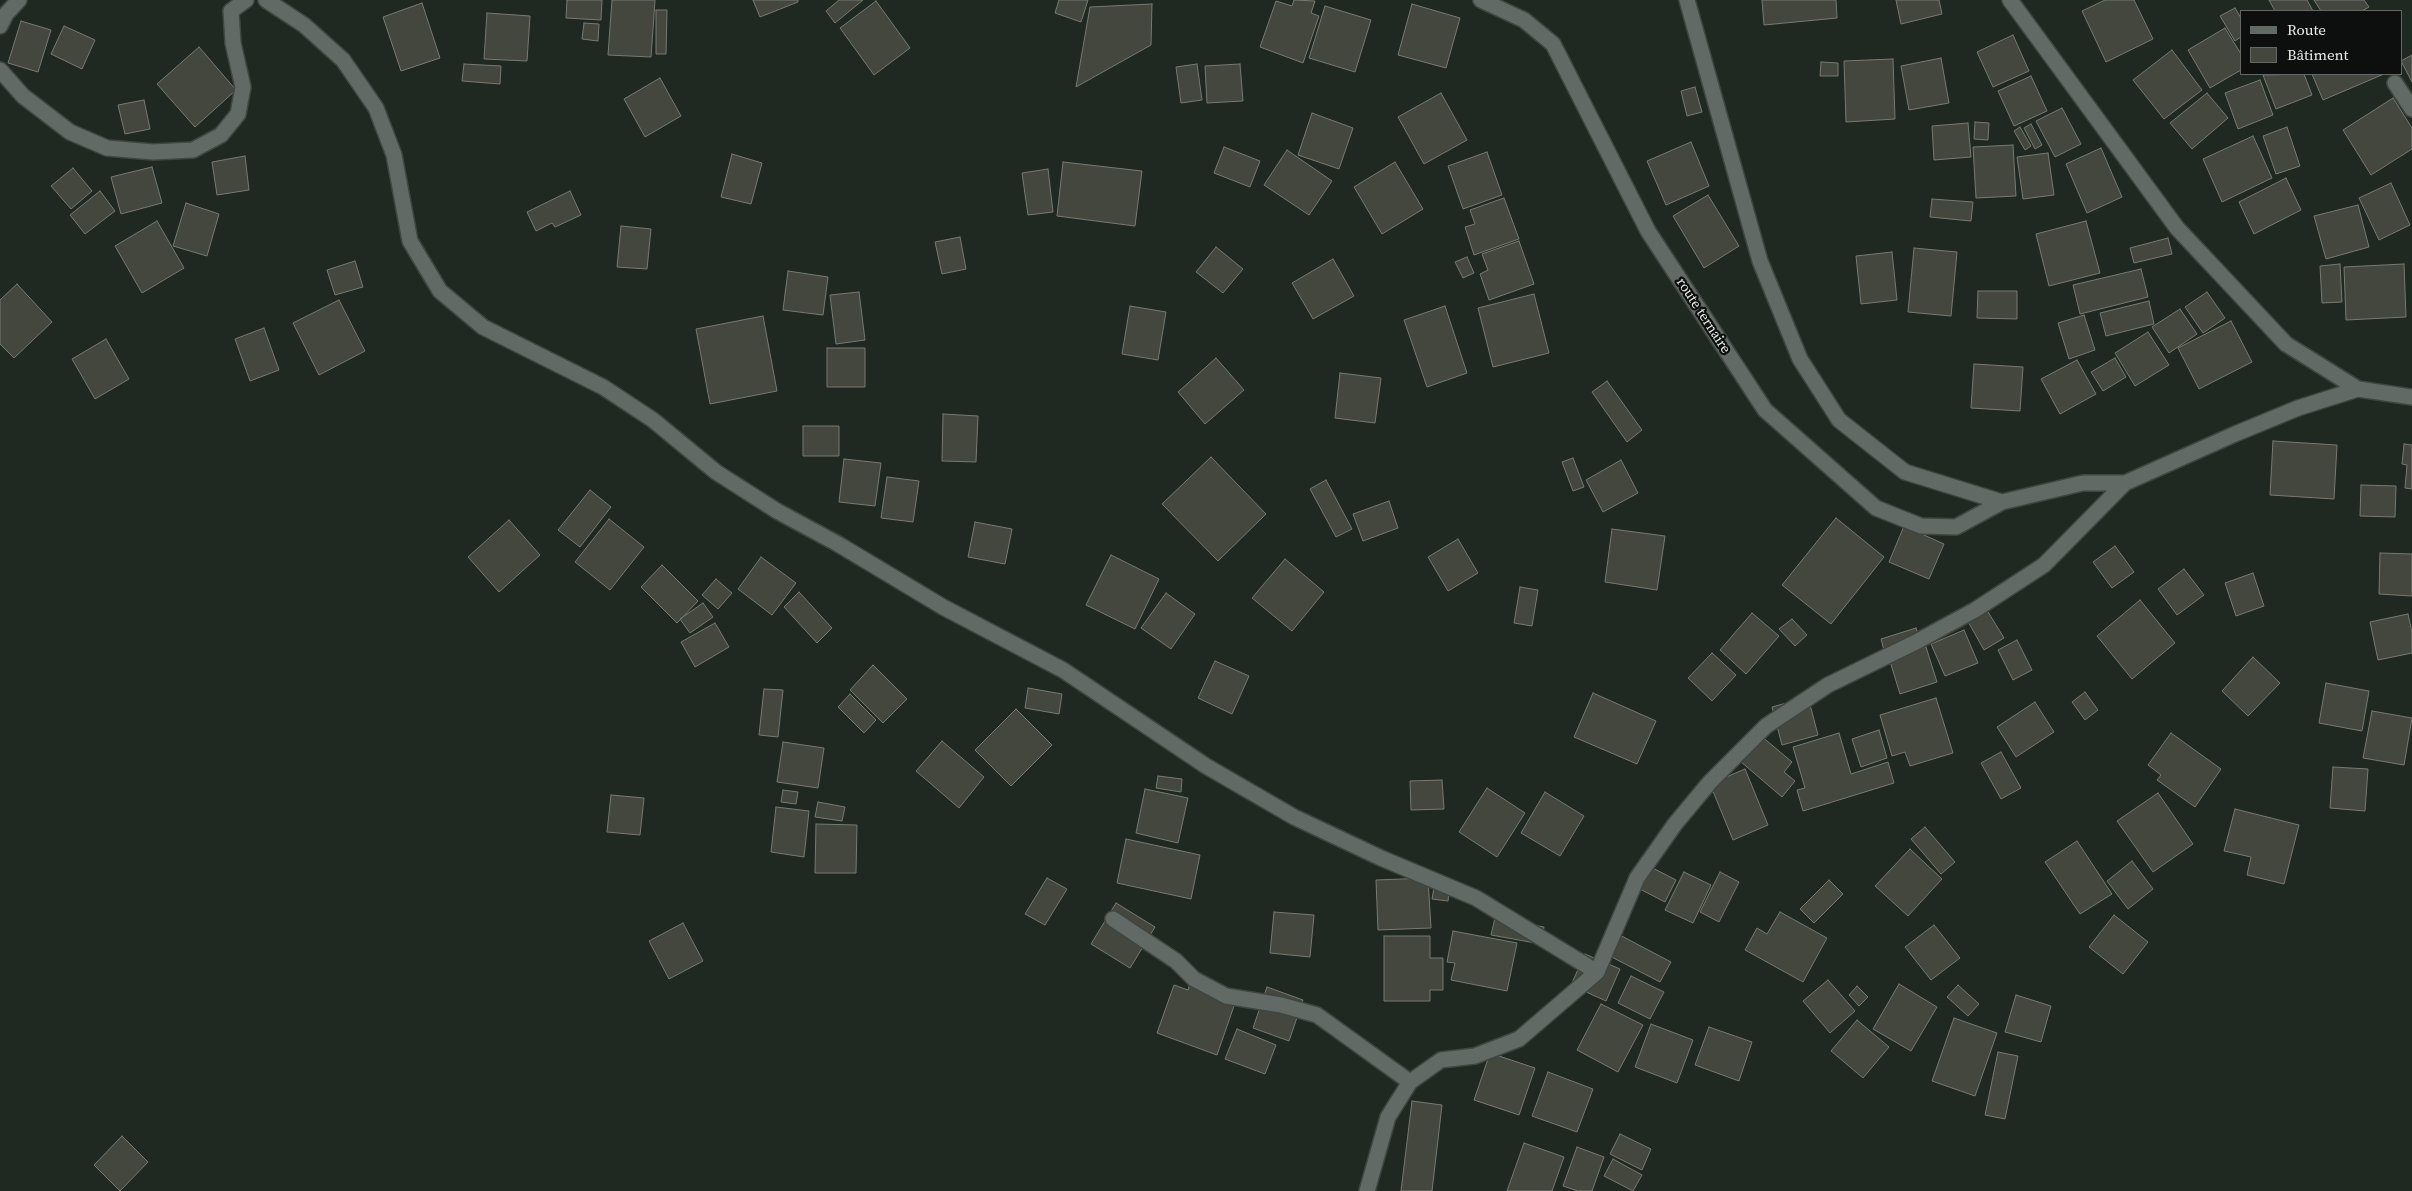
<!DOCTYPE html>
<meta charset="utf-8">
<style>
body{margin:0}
#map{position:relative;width:2412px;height:1191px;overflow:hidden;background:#202822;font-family:"Source Serif 4",serif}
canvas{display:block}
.legend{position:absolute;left:2240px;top:10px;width:162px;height:65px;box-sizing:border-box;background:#0c0f0d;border:1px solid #646865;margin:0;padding:6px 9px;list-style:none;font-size:15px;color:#e8edea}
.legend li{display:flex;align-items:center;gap:10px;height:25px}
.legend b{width:25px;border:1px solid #646865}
</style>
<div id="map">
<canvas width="2412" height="1191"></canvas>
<ul class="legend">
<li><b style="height:6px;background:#616a64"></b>Route</li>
<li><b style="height:14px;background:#43473e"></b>Bâtiment</li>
</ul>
</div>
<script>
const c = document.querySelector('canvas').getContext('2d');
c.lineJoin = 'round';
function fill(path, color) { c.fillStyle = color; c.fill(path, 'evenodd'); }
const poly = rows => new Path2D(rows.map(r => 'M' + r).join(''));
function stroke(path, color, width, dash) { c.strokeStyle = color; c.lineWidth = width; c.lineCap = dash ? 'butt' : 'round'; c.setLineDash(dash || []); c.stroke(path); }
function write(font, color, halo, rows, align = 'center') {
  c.font = font + ' "Source Serif 4",serif'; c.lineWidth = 4.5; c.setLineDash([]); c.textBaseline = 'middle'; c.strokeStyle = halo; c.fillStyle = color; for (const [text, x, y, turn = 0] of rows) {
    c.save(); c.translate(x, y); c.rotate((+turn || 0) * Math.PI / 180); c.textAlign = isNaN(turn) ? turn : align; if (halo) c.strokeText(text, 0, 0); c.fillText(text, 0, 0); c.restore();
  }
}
const building = poly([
 [567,0,602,0,601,20,566,18,567,0],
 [612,0,655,0,651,57,608,55,612,0],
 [753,0,798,0,798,2,760,17,753,0],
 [839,0,863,0,835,23,826,11,839,0],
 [1059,0,1088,0,1081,22,1055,13,1059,0],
 [1294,0,1315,1,1311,13,1319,16,1303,63,1260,47,1276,1,1292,6,1294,0],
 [1762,0,1836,0,1837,18,1764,25,1762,0],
 [1896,0,1939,0,1942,14,1901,24,1896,0],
 [2105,0,2134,0,2153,39,2106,62,2082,11,2105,0],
 [2269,0,2307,0,2313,11,2275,11,2269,0],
 [2314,0,2364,0,2369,7,2362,11,2321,11,2314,0],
 [876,1,910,48,874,75,840,28,876,1],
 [422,3,440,58,401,71,383,17,422,3],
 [1152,4,1151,45,1076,87,1090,7,1152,4],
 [1412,4,1460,18,1446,68,1398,55,1412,4],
 [1325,6,1371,20,1355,72,1309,58,1325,6],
 [2235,8,2241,18,2241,37,2235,41,2220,16,2235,8],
 [656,10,667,10,666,54,656,54,656,10],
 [487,13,530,16,527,61,484,59,487,13],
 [21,21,51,30,38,72,8,63,21,21],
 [584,23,599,24,598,41,582,39,584,23],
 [64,26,95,40,82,69,51,54,64,26],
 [2225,28,2241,54,2241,70,2210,88,2188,50,2225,28],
 [2013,35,2029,71,1993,87,1977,52,2013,35],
 [199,47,236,90,195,127,157,84,199,47],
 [2172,50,2202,90,2164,119,2133,80,2172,50],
 [2412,55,2412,82,2401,61,2412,55],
 [1941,58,1949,103,1909,110,1901,66,1941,58],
 [1893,59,1895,119,1846,122,1844,61,1893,59],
 [1821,62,1838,63,1838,76,1820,76,1821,62],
 [464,64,501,66,500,84,462,81,464,64],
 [1197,64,1202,100,1181,103,1176,67,1197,64],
 [1240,64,1243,101,1207,103,1205,66,1240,64],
 [2304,74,2312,95,2276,109,2263,75,2304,74],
 [2312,74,2384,74,2323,100,2312,74],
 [2031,76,2047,111,2014,126,1998,91,2031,76],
 [660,78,681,116,645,137,624,99,660,78],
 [2260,80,2273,115,2238,129,2225,93,2260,80],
 [1695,87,1702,112,1687,116,1681,91,1695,87],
 [1441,93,1467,140,1424,164,1398,117,1441,93],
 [2207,93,2228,118,2192,149,2170,123,2207,93],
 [2393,98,2412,128,2412,149,2371,175,2343,130,2393,98],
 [144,100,150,129,125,134,118,105,144,100],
 [2062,108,2081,144,2055,157,2036,121,2062,108],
 [1312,113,1353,128,1339,169,1298,155,1312,113],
 [1975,122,1989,123,1988,140,1974,139,1975,122],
 [1968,123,1971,157,1934,160,1932,126,1968,123],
 [2031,124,2042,145,2035,149,2024,128,2031,124],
 [2020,127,2031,146,2025,150,2014,131,2020,127],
 [2287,127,2300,166,2276,174,2263,136,2287,127],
 [2253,136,2272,178,2222,202,2203,159,2253,136],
 [1691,142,1709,186,1666,205,1647,161,1691,142],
 [2013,145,2016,196,1976,198,1973,147,2013,145],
 [1224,147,1260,161,1250,187,1214,173,1224,147],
 [2101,148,2122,197,2087,213,2066,164,2101,148],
 [1287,150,1332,181,1309,215,1264,185,1287,150],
 [1487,152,1502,195,1463,209,1448,166,1487,152],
 [2048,153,2054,195,2023,199,2017,157,2048,153],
 [732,154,762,163,751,204,721,197,732,154],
 [245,156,249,190,217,195,212,162,245,156],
 [1063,162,1142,171,1135,226,1057,216,1063,162],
 [1395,162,1423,209,1382,234,1354,187,1395,162],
 [152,167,162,203,121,214,111,177,152,167],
 [73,168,92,191,71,209,51,186,73,168],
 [1048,169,1053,212,1028,215,1022,173,1048,169],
 [2286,178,2301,210,2254,234,2239,202,2286,178],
 [2391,183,2410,225,2379,240,2359,198,2391,183],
 [100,191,115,211,85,234,70,215,100,191],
 [570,191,581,215,555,227,552,223,536,231,527,212,570,191],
 [1708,195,1739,246,1704,268,1673,216,1708,195],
 [1504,198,1519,239,1474,255,1465,227,1475,224,1470,210,1504,198],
 [1932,199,1973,202,1971,221,1930,217,1932,199],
 [186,203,219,214,207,256,173,246,186,203],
 [2358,205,2369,247,2326,259,2314,216,2358,205],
 [157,221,184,268,142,293,115,246,157,221],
 [2086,221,2100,273,2049,286,2036,234,2086,221],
 [621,226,651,229,647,269,617,267,621,226],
 [960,237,966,269,942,274,935,242,960,237],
 [2168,238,2172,254,2134,263,2130,248,2168,238],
 [1519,241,1534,284,1489,300,1480,274,1488,270,1482,254,1519,241],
 [1216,247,1243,269,1223,293,1196,272,1216,247],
 [1914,248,1957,252,1951,316,1908,312,1914,248],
 [1892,252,1897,300,1861,304,1856,256,1892,252],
 [1467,257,1474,273,1463,278,1455,262,1467,257],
 [1333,259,1354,296,1313,319,1292,283,1333,259],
 [355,261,363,287,335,295,327,270,355,261],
 [2340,264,2342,302,2322,303,2320,266,2340,264],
 [2404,264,2406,317,2346,320,2344,267,2404,264],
 [2141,269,2148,297,2080,314,2073,285,2141,269],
 [788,271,828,277,823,315,783,310,788,271],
 [17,284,52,322,14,358,0,344,0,300,17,284],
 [1978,291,2017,291,2017,319,1977,318,1978,291],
 [859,292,865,340,836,344,830,295,859,292],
 [2207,292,2225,318,2203,333,2185,307,2207,292],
 [1534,294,1549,353,1493,367,1478,308,1534,294],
 [339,300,365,351,319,375,293,323,339,300],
 [2149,301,2154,324,2106,336,2100,313,2149,301],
 [1130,306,1166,312,1158,360,1122,354,1130,306],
 [1445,306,1467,373,1427,387,1404,320,1445,306],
 [2180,309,2197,334,2169,353,2152,327,2180,309],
 [2084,315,2095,350,2069,359,2058,323,2084,315],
 [763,316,777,391,710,404,696,329,763,316],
 [2231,321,2252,362,2199,389,2178,348,2231,321],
 [264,328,279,370,250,381,235,339,264,328],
 [2148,332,2169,365,2135,386,2115,353,2148,332],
 [106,339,129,379,95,399,72,359,106,339],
 [827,348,865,348,865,387,827,387,827,348],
 [1216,358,1244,390,1205,424,1178,392,1216,358],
 [2115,358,2126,377,2103,391,2091,372,2115,358],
 [2077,360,2096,394,2060,414,2041,379,2077,360],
 [1974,364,2023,367,2020,411,1971,408,1974,364],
 [1340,373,1381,378,1375,423,1335,418,1340,373],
 [1607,381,1642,430,1627,442,1592,392,1607,381],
 [943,414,978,416,976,462,942,461,943,414],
 [803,426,839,426,839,456,803,456,803,426],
 [2273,441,2337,445,2334,499,2270,495,2273,441],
 [2404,444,2412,445,2412,489,2405,488,2407,465,2402,464,2404,444],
 [1211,457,1266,514,1218,561,1162,504,1211,457],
 [1573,458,1584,487,1573,491,1562,462,1573,458],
 [844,459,881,463,875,506,839,502,844,459],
 [1621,460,1638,493,1603,512,1586,480,1621,460],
 [887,477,919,481,913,522,881,518,887,477],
 [1326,480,1352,529,1336,537,1310,489,1326,480],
 [2361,485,2396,486,2395,517,2360,516,2361,485],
 [590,490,611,507,580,547,558,530,590,490],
 [1389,501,1398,528,1363,541,1353,514,1389,501],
 [1836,518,1884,557,1831,624,1782,585,1836,518],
 [609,519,644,547,610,590,575,562,609,519],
 [509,520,540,555,499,592,468,557,509,520],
 [975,522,1012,529,1005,564,968,557,975,522],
 [1904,526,1944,544,1929,579,1889,562,1904,526],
 [1612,529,1665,536,1657,590,1605,582,1612,529],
 [1458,539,1478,573,1448,591,1428,557,1458,539],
 [2115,546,2134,572,2112,588,2093,562,2115,546],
 [2380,553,2412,554,2412,596,2379,594,2380,553],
 [1111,555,1159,579,1135,629,1086,605,1111,555],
 [761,557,796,583,772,615,738,589,761,557],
 [1285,559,1324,592,1292,631,1252,598,1285,559],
 [662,565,698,601,677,623,641,587,662,565],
 [2184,569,2204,595,2177,615,2158,589,2184,569],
 [2253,573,2264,606,2236,616,2225,583,2253,573],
 [716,579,732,593,718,609,702,595,716,579],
 [1520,587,1538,590,1532,626,1514,623,1520,587],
 [799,592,832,628,817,643,784,607,799,592],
 [1166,593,1195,614,1171,649,1141,628,1166,593],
 [2140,600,2175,643,2132,679,2097,636,2140,600],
 [703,603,713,617,690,633,680,619,703,603],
 [1985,607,2004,638,1984,650,1966,618,1985,607],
 [1752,613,1779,636,1746,674,1720,650,1752,613],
 [2408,614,2412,632,2412,653,2378,660,2370,622,2408,614],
 [1792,619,1807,635,1795,646,1779,629,1792,619],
 [715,623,729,647,695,667,681,642,715,623],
 [1916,628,1921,643,1885,654,1881,639,1916,628],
 [1964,630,1978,663,1945,676,1931,644,1964,630],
 [2017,640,2032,670,2013,680,1998,650,2017,640],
 [1926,647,1937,682,1900,694,1889,658,1926,647],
 [1712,653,1736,675,1712,701,1688,678,1712,653],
 [2253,657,2280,683,2248,716,2222,691,2253,657],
 [1215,661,1249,676,1232,714,1198,698,1215,661],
 [873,665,907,699,883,723,850,690,873,665],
 [2326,683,2369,691,2362,731,2319,723,2326,683],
 [1028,688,1062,694,1059,714,1025,708,1028,688],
 [764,689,783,690,778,737,759,735,764,689],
 [2085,692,2098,710,2085,720,2072,702,2085,692],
 [1593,693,1656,721,1637,764,1574,737,1593,693],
 [850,694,876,720,864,733,838,707,850,694],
 [1808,697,1818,735,1782,745,1772,707,1808,697],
 [1936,698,1953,753,1910,766,1905,752,1892,756,1880,715,1936,698],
 [2035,702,2054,732,2016,757,1997,727,2035,702],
 [1016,709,1052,745,1011,786,975,750,1016,709],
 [2372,711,2412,718,2404,765,2363,758,2372,711],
 [1754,730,1792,762,1784,772,1795,781,1782,797,1733,755,1754,730],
 [1879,730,1887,758,1861,767,1852,739,1879,730],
 [1839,733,1851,774,1888,762,1894,783,1803,811,1797,790,1805,788,1793,747,1839,733],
 [2171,733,2221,769,2195,807,2157,780,2161,775,2148,765,2171,733],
 [942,741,984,777,959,808,916,771,942,741],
 [783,742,824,748,818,788,777,782,783,742],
 [2001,752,2021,788,2001,799,1981,763,2001,752],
 [2333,767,2368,769,2365,811,2330,808,2333,767],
 [1745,769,1768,825,1733,840,1710,784,1745,769],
 [1158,776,1182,779,1181,792,1156,788,1158,776],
 [1442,780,1444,809,1411,810,1410,781,1442,780],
 [1487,788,1525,813,1497,857,1459,832,1487,788],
 [1145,789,1188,798,1178,843,1136,833,1145,789],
 [783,790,798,792,796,804,781,802,783,790],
 [1545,792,1584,816,1560,856,1521,833,1545,792],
 [2158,793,2193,844,2153,872,2117,821,2158,793],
 [611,795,644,798,640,835,607,832,611,795],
 [818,802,845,807,842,821,815,817,818,802],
 [776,807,809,811,804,857,771,852,776,807],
 [2235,809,2299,825,2284,884,2247,875,2251,857,2224,851,2235,809],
 [816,824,857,825,856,873,815,873,816,824],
 [1925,827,1955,862,1941,874,1911,839,1925,827],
 [1126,839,1200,855,1191,899,1117,883,1126,839],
 [2077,841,2112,894,2080,914,2045,862,2077,841],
 [1910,849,1942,879,1908,916,1875,886,1910,849],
 [2132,861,2153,889,2128,909,2107,881,2132,861],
 [1645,864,1676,880,1665,902,1634,886,1645,864],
 [1684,872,1711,885,1693,923,1665,910,1684,872],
 [1720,872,1739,882,1719,922,1700,912,1720,872],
 [1047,878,1067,889,1045,925,1025,914,1047,878],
 [1428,878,1431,928,1378,930,1376,880,1428,878],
 [1829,880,1843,894,1814,923,1800,909,1829,880],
 [1435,881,1450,883,1448,901,1432,899,1435,881],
 [1116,903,1155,927,1130,968,1091,944,1116,903],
 [1274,912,1314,915,1310,957,1270,953,1274,912],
 [1780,912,1827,938,1803,982,1745,950,1757,928,1767,934,1780,912],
 [2114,915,2148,942,2123,974,2089,947,2114,915],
 [1495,918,1544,927,1541,944,1491,935,1495,918],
 [683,923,703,961,669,979,649,941,683,923],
 [1934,925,1960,958,1931,980,1905,947,1934,925],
 [1453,931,1517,943,1507,991,1451,980,1455,963,1447,962,1453,931],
 [1614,932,1671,962,1660,982,1604,953,1614,932],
 [1384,936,1430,936,1430,958,1443,958,1443,990,1430,990,1430,1001,1384,1001,1384,936],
 [1585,954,1620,969,1606,1001,1571,985,1585,954],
 [1631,976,1664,992,1650,1019,1618,1003,1631,976],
 [1191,980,1220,1001,1234,1006,1217,1055,1157,1033,1174,985,1188,990,1191,980],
 [1828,980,1855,1011,1830,1033,1803,1001,1828,980],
 [1899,984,1937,1007,1911,1051,1873,1029,1899,984],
 [1958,985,1979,1004,1968,1016,1947,997,1958,985],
 [1857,986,1868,997,1859,1006,1849,995,1857,986],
 [1267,987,1303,1000,1289,1041,1253,1028,1267,987],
 [2016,995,2051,1006,2041,1042,2005,1032,2016,995],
 [1601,1004,1643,1025,1618,1072,1577,1050,1601,1004],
 [1954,1018,1997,1033,1975,1096,1932,1081,1954,1018],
 [1857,1020,1889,1047,1863,1078,1831,1051,1857,1020],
 [1651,1024,1693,1040,1677,1083,1635,1067,1651,1024],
 [1709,1027,1752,1042,1739,1081,1695,1065,1709,1027],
 [1237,1029,1276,1045,1265,1074,1225,1059,1237,1029],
 [1998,1052,2018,1056,2005,1119,1985,1115,1998,1052],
 [1490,1053,1535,1068,1519,1115,1474,1100,1490,1053],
 [1548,1072,1593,1089,1577,1132,1532,1116,1548,1072],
 [1412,1101,1442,1105,1432,1191,1401,1191,1412,1101],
 [1620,1134,1651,1149,1642,1170,1610,1154,1620,1134],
 [122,1136,148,1162,120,1191,94,1165,122,1136],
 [1524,1143,1564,1157,1552,1191,1507,1191,1524,1143],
 [1577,1147,1604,1157,1592,1191,1578,1191,1563,1186,1577,1147],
 [1613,1159,1642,1175,1633,1191,1604,1176,1613,1159]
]);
fill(building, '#43473e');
stroke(building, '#777b71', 1);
const minor = poly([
 [266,0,304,25,343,60,376,108,394,155,410,241,440,291,483,327,603,387,653,420,716,472,777,511,838,544,943,607,1063,670,1206,766,1294,817,1381,858,1476,898,1597,972],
 [1481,0,1524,20,1553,44,1648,231,1765,410,1876,508,1921,526,1956,527,2002,502],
 [1687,0,1760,261,1800,359,1839,420,1905,472,2002,502,2083,483,2125,483,2235,434,2298,408,2358,389,2412,397],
 [2010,0,2177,228,2286,344,2358,389],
 [0,26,6,14,19,0],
 [0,70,23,96,70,132,107,148,153,152,193,150,221,135,238,114,243,87,233,43,231,11,246,0],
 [2395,83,2412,109],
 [1113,919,1176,961,1194,979,1226,996,1281,1005,1317,1015,1410,1082],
 [1367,1191,1388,1117,1410,1082,1441,1060,1475,1056,1519,1039,1597,972,1637,878,1675,824,1710,782,1766,726,1828,685,1916,642,1975,610,2044,565,2125,483]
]);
stroke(minor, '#3f4541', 18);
stroke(minor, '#616a64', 15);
write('14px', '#e8edea', '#0c0f0d', [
 ["route ternaire",1703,316,57]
]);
</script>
